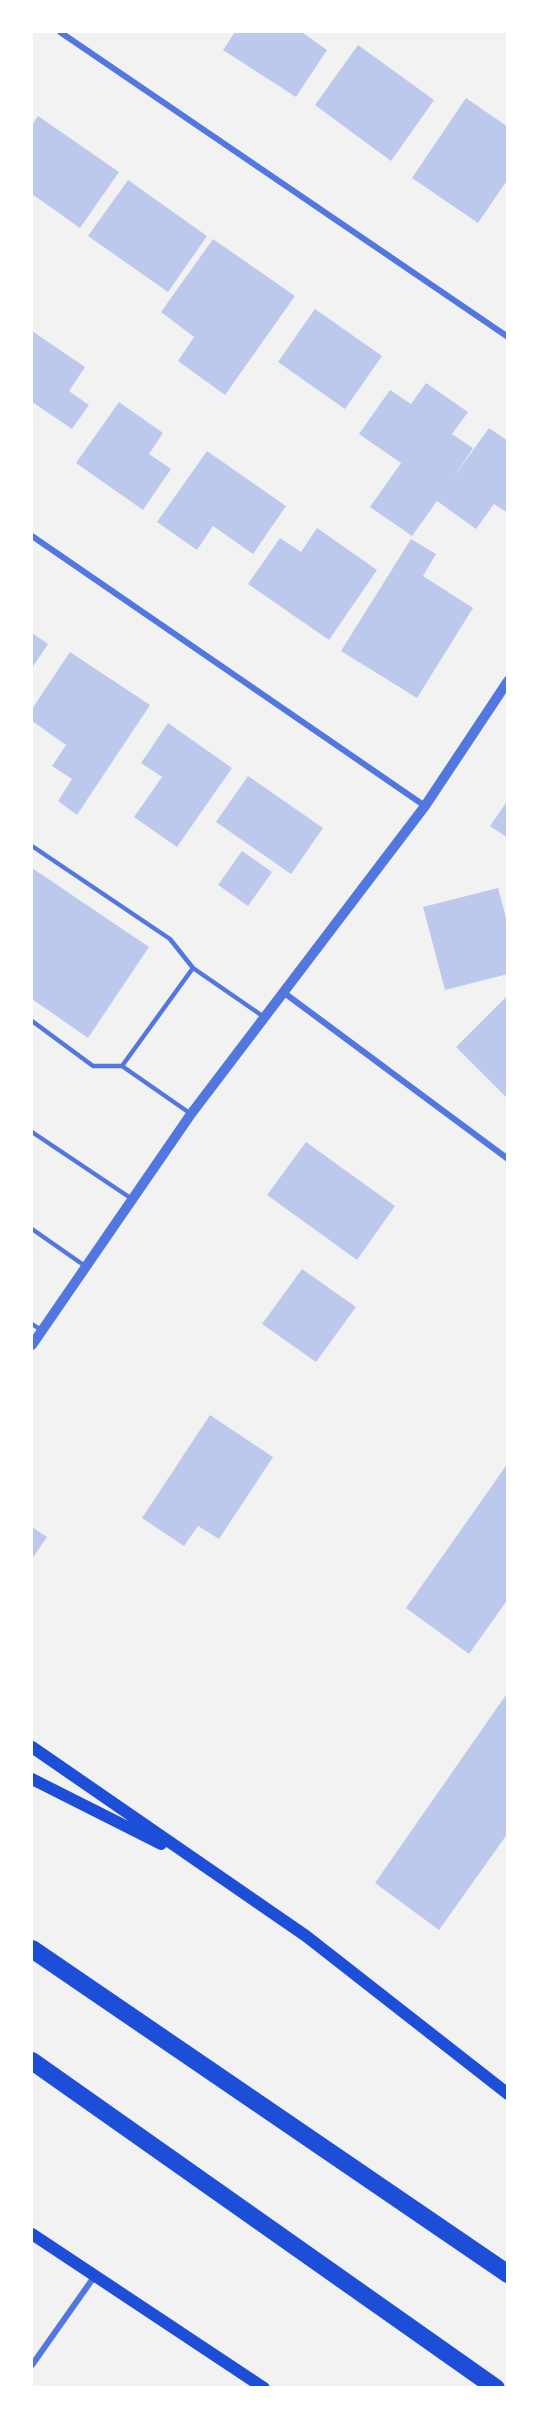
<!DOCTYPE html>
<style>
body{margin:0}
#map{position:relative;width:539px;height:2419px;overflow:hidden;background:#f2f2f2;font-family:"Golos Text",sans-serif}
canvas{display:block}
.frame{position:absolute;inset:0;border:33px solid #fff;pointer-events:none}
</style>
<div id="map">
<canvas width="539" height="2419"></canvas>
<div class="frame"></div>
</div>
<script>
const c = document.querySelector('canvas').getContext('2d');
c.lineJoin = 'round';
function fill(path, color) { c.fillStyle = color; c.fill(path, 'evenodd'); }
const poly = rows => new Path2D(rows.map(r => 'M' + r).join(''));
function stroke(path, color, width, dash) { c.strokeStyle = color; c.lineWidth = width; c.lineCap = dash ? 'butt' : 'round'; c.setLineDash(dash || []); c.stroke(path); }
fill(poly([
 [235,32,304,32,303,33,327,50,296,97,223,50],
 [358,45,434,100,391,161,315,105],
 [466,98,508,127,508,179,478,223,412,178],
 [38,116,119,172,80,228,32,194,32,125],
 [128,180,207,236,168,292,88,236],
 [213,239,295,296,225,395,178,361,194,337,161,312],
 [315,309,382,356,345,409,278,362],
 [32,331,85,367,69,391,89,405,72,429,32,402],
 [426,383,468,412,452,434,473,448,453,478,489,428,508,441,508,513,494,504,476,529,437,501,412,536,370,507,401,463,359,434,390,390,411,404],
 [119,402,163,433,149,454,171,469,143,510,76,463],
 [207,451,286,506,253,554,213,526,197,550,157,522],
 [317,528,377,570,329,640,248,584,280,538,301,552],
 [411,539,436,554,423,576,473,608,417,698,341,651],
 [32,633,48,644,32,668],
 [70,652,150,705,77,815,58,801,72,779,52,766,66,745,32,721,32,709],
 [168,723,232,768,177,847,134,817,162,777,141,763],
 [248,776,323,828,291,874,216,822],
 [508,800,508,838,490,826],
 [242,851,272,872,248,906,218,885],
 [32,868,149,947,88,1038,32,999],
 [498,888,508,925,508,974,445,990,423,907],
 [508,995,508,1099,456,1047],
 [306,1142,395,1206,357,1260,267,1195],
 [302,1269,356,1307,316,1362,262,1324],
 [210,1415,273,1457,219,1539,198,1526,184,1546,142,1518],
 [508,1463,508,1599,469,1654,406,1608],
 [32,1527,47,1537,32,1559],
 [508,1692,508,1833,439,1930,375,1883]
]), '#bdc9ec');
stroke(poly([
 [32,846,170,939,193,968,264,1017],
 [32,1021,93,1066,122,1066,191,1114],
 [122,1066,193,968],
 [32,1132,132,1199],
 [32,1229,85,1266],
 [32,1324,41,1330]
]), '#5277de', 4.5);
stroke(poly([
 [60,32,508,337],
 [32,536,425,806],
 [283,992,508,1159],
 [32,2365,94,2277]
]), '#5277de', 6);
stroke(poly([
 [32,1345,191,1114,425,806,508,681]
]), '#5277de', 10);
stroke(poly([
 [32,1747,306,1936,508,2094],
 [32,1779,161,1844],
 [32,2234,264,2388]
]), '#1d4ed8', 12);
stroke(poly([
 [32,1949,508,2274],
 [32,2061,496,2388]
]), '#1d4ed8', 18);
</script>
